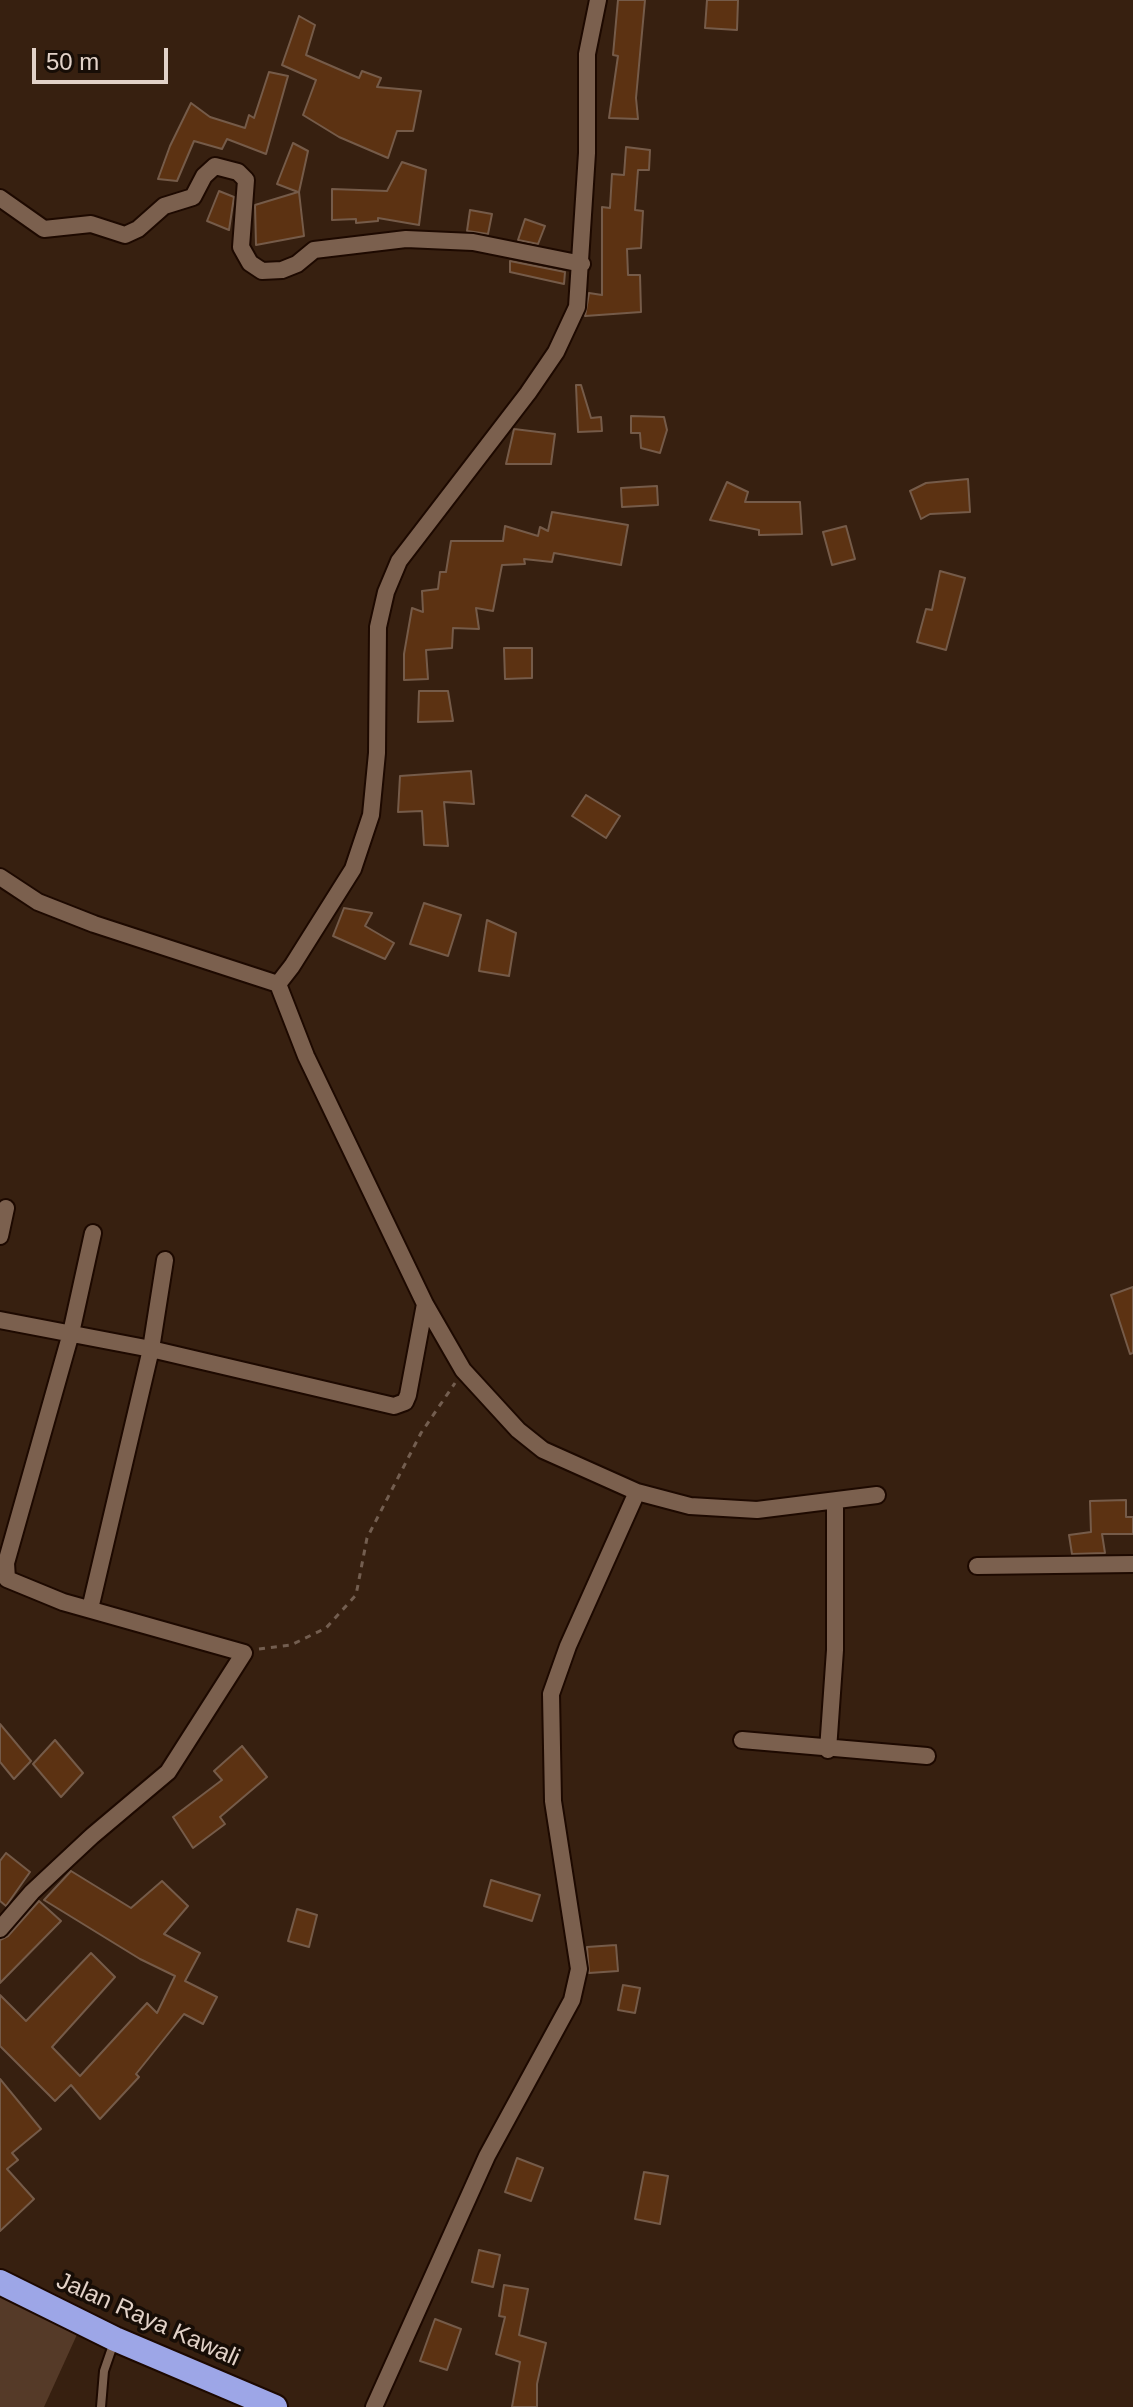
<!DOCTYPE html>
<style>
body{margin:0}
#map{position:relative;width:1133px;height:2407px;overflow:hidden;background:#372010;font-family:Helvetica,sans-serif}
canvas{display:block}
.scale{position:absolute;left:32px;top:48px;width:136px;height:36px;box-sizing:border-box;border:4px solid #e2d2c8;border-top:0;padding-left:10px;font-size:24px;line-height:28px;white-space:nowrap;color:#e2d2c8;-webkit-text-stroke:6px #170d06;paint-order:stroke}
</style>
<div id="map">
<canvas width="1133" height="2407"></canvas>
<div class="scale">50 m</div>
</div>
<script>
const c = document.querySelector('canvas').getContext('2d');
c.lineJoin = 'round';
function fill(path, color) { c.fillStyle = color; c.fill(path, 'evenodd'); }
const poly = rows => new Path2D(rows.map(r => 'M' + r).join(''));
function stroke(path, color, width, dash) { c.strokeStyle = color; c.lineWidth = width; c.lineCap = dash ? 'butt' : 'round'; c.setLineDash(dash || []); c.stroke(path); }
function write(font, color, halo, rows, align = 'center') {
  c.font = font + ' Helvetica,sans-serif'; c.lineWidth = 7; c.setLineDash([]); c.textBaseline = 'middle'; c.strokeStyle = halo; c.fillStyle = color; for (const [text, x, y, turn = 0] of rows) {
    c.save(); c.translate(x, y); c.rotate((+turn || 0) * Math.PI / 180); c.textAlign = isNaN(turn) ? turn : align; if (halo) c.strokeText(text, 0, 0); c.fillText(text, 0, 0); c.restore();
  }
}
fill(poly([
 [0,2291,80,2328,44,2407,0,2407]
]), '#553a28');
const building = poly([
 [618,0,645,0,636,98,638,119,609,118,618,56,613,55,618,0],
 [707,0,738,0,737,30,705,28,707,0],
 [299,16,315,25,306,55,359,78,362,71,381,78,377,87,421,91,413,131,397,131,388,158,339,137,303,115,316,80,282,65,299,16],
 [269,72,288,76,266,154,227,139,222,149,194,141,177,181,158,179,170,146,191,103,210,117,245,128,249,115,254,118,269,72],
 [293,143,308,151,299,192,304,236,256,245,255,205,298,192,277,184,293,143],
 [626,147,650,150,649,170,638,170,635,210,643,211,641,248,627,249,628,275,640,275,641,312,585,316,589,293,602,295,602,207,610,208,612,174,624,175,626,147],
 [402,162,426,170,419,225,378,218,378,221,356,223,356,219,332,220,332,189,387,191,402,162],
 [219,191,234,197,229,230,207,221,219,191],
 [470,210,492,214,488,234,467,231,470,210],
 [525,219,545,226,538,244,518,240,525,219],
 [510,261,565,272,564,284,510,272,510,261],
 [576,385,581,385,591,418,601,417,602,431,578,432,576,385],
 [631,416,664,417,667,430,660,453,641,448,640,433,631,433,631,416],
 [514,429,555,434,551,464,506,464,514,429],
 [968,479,970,512,930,514,921,519,910,491,926,483,968,479],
 [727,482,748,492,745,502,800,502,802,534,759,535,759,530,710,520,727,482],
 [657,486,658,505,622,507,621,488,657,486],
 [552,512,628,525,621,565,554,553,552,562,524,559,525,564,502,565,493,611,476,608,479,629,453,628,452,648,426,650,428,679,404,680,404,654,412,608,423,612,422,591,438,589,440,572,446,572,451,541,503,541,505,526,538,536,540,527,548,531,552,512],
 [846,526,855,559,832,565,823,532,846,526],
 [940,571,965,578,946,650,917,642,926,609,932,610,940,571],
 [504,648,532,648,532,678,505,679,504,648],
 [419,691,448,691,453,721,418,722,419,691],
 [471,771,474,804,444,802,448,846,424,845,422,811,398,812,400,776,471,771],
 [586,795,620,816,606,838,572,816,586,795],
 [424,903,461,915,448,956,410,944,424,903],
 [344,908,372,913,365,926,394,943,385,959,333,936,344,908],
 [487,920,516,933,509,976,479,971,487,920],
 [1133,1287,1133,1353,1130,1354,1111,1295,1133,1287],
 [1126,1500,1126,1517,1133,1517,1133,1534,1102,1534,1105,1553,1072,1554,1069,1535,1091,1532,1090,1501,1126,1500],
 [0,1724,31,1761,14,1779,0,1762,0,1724],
 [55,1740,83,1773,61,1797,33,1764,55,1740],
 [242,1746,267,1777,220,1817,225,1824,193,1848,173,1817,222,1780,214,1771,242,1746],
 [6,1853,30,1872,6,1906,0,1901,0,1861,6,1853],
 [71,1871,131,1908,162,1881,188,1906,164,1934,200,1953,185,1981,217,1997,203,2024,184,2014,136,2074,139,2077,100,2119,71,2085,55,2101,0,2046,0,1995,26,2021,91,1953,115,1977,52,2047,80,2076,147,2003,157,2013,175,1976,140,1959,44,1900,71,1871],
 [491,1880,540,1895,532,1921,484,1906,491,1880],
 [39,1901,61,1921,0,1983,0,1940,8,1936,39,1901],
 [297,1909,317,1915,309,1947,288,1941,297,1909],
 [616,1945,618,1971,589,1973,587,1947,616,1945],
 [623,1985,640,1988,635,2013,618,2010,623,1985],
 [0,2079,41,2129,12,2153,18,2160,7,2169,34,2199,0,2231,0,2079],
 [517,2158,543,2168,531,2201,505,2192,517,2158],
 [644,2172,668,2176,660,2224,635,2219,644,2172],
 [479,2250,500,2255,493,2287,472,2282,479,2250],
 [504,2285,528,2289,519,2335,546,2343,537,2384,537,2407,512,2407,520,2362,496,2354,505,2317,499,2316,504,2285],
 [435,2319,461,2329,447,2370,420,2361,435,2319]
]);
fill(building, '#5c3212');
stroke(building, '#755b49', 2);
const lane = poly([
 [101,2407,104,2371,114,2342]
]);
const street = poly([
 [0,198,44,229,91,224,125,235,138,229,164,206,193,197,204,176,215,166,238,172,246,180,241,247,250,263,262,271,282,270,297,264,314,250,406,239,473,242,582,264],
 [0,877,38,902,94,924,278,984,292,966,353,869,371,815,377,753,378,627,386,592,399,561,528,393,556,352,577,307,587,153,587,54,598,0],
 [278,984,306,1056,425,1304,463,1370,518,1430,543,1450,637,1492],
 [0,1236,6,1208],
 [0,1320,151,1349,394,1406,405,1402,408,1395,425,1304],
 [977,1566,1133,1564],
 [90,1609,151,1349,165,1260],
 [742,1740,927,1756],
 [828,1750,835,1650,835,1502],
 [0,1929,32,1892,92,1836,168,1772,244,1653,63,1602,7,1579,6,1563,71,1333,93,1233],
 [374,2407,487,2156,572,2000,579,1969,553,1801,551,1694,568,1646,637,1492,690,1506,757,1510,877,1495]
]);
const highway = poly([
 [0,2282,115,2339,275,2407]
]);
stroke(lane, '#1d0900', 12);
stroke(street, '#1d0900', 20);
stroke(highway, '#1d0900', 28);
stroke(poly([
 [259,1649,291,1645,326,1628,356,1595,367,1538,421,1433,455,1383]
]), '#735e50', 3, [6, 6]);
stroke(lane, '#7b604e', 8);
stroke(street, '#7b604e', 16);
stroke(highway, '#9da6e7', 24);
write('24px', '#e2d2c8', '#170d06', [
 ["Jalan Raya Kawali",148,2320,24]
]);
</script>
